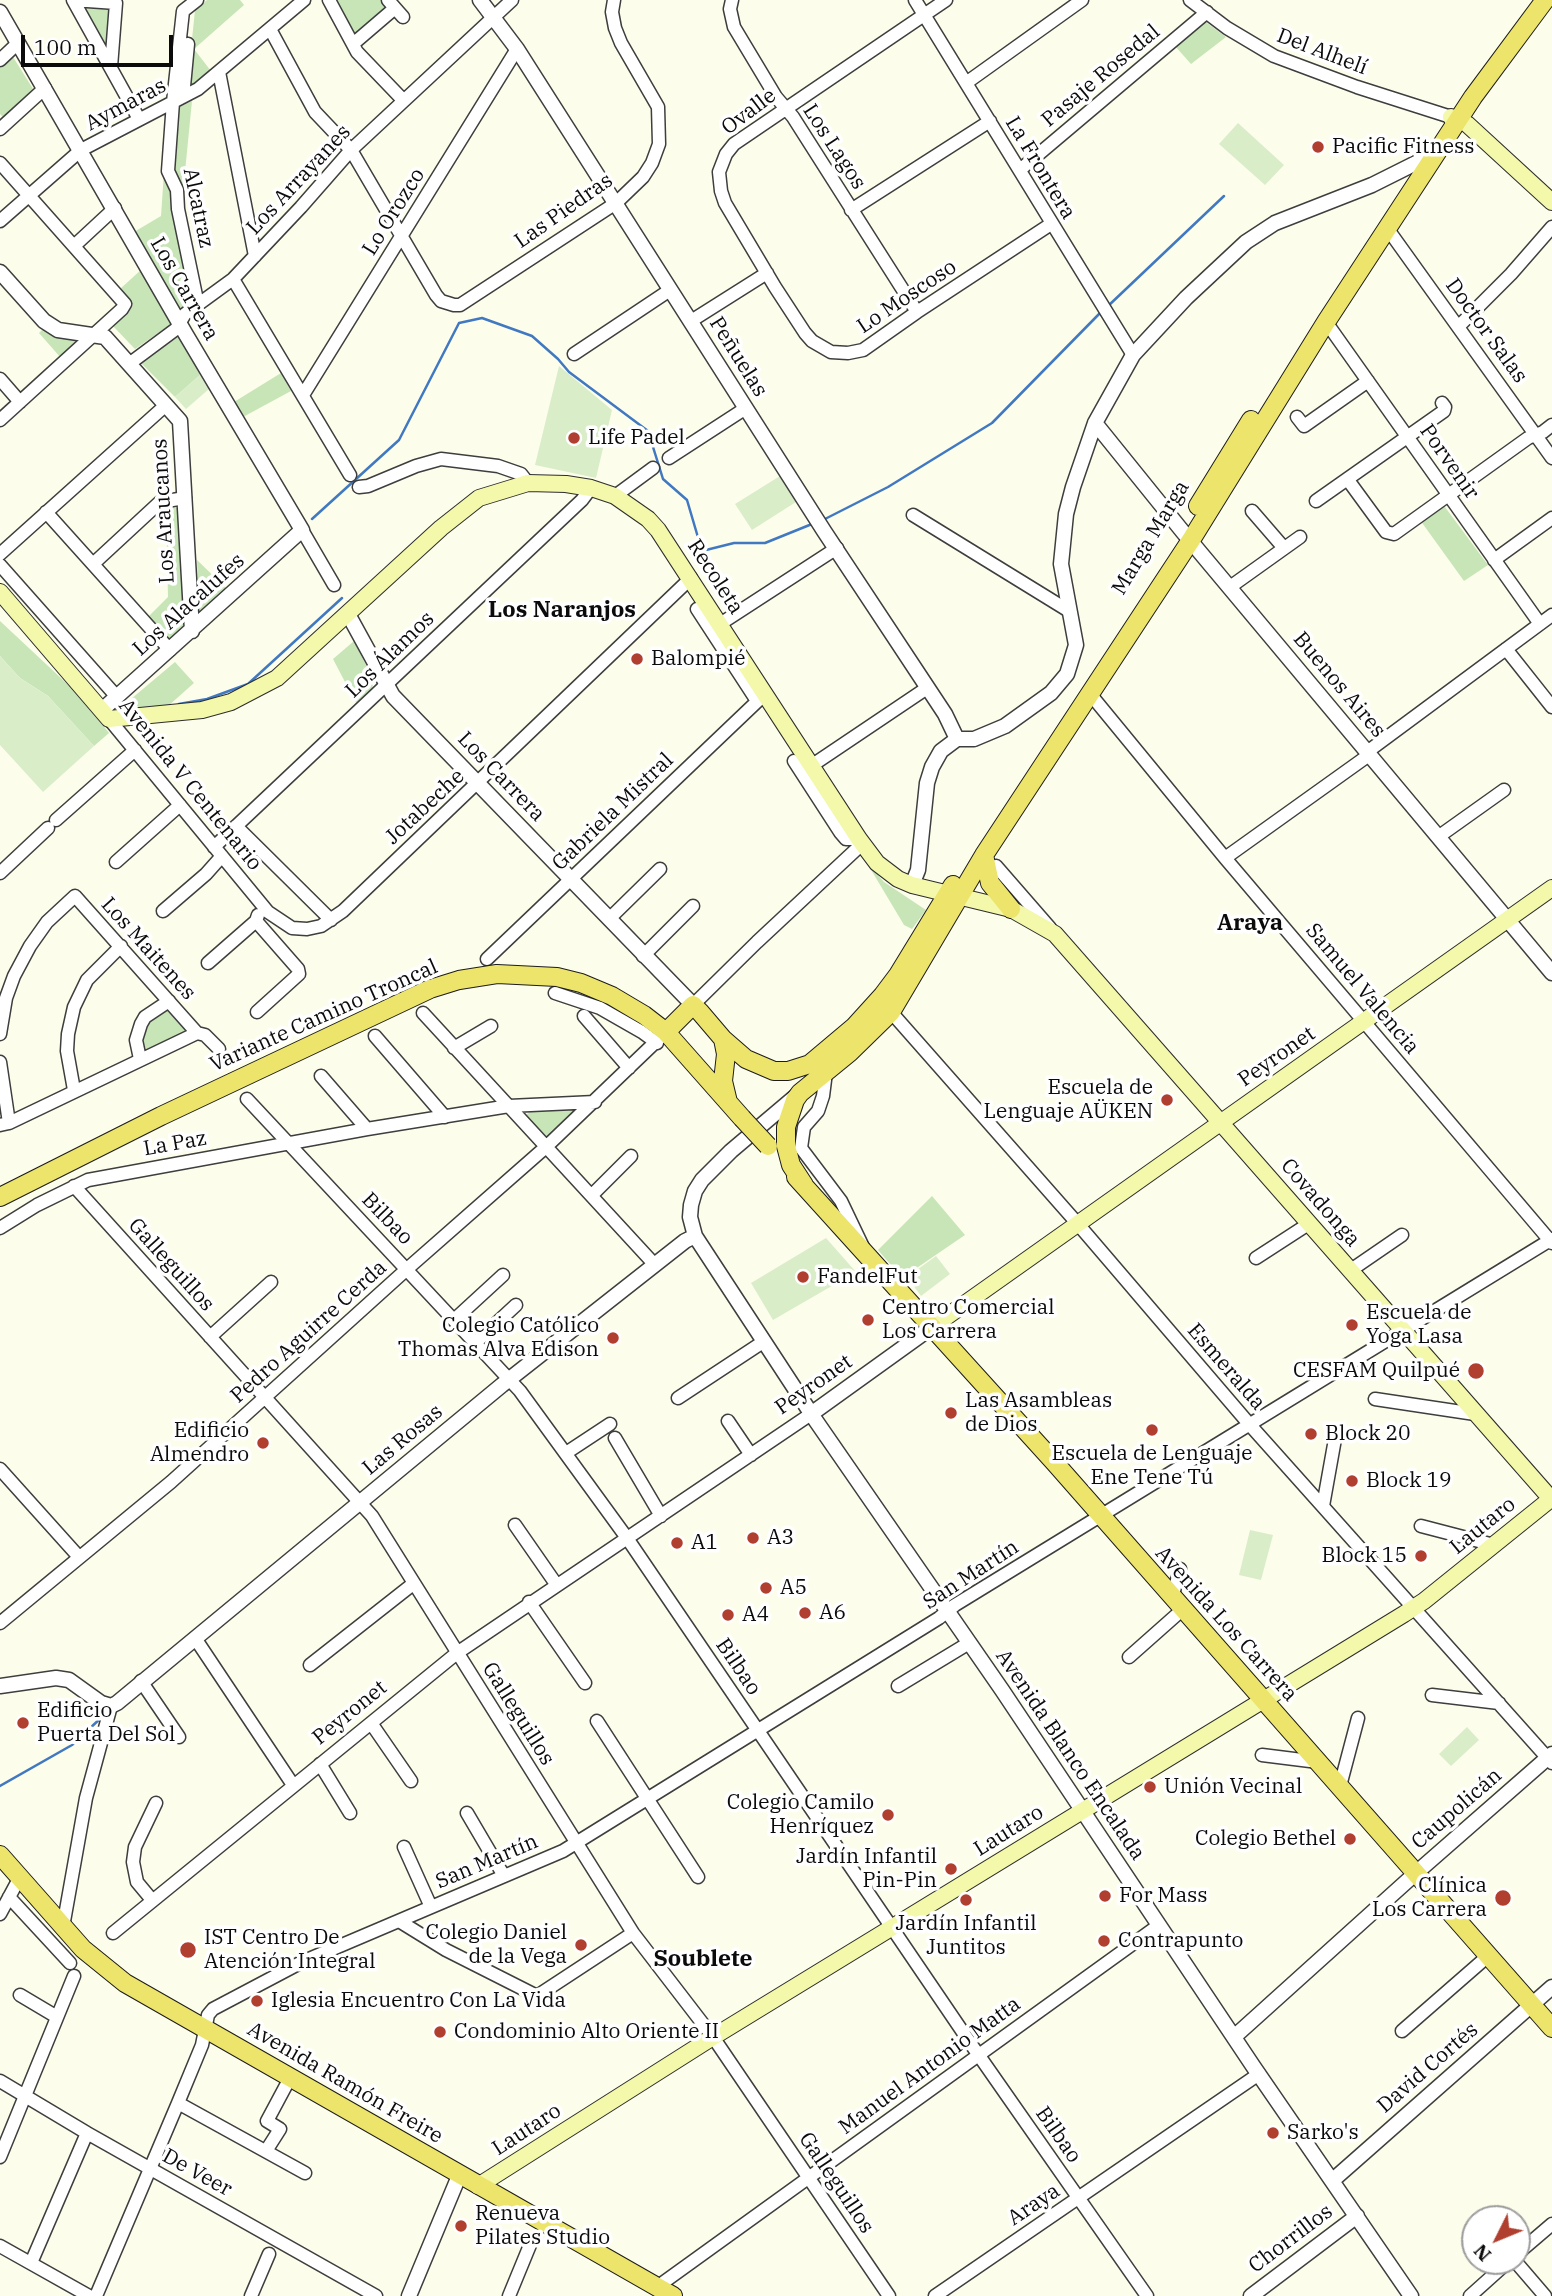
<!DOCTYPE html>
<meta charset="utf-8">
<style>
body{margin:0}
#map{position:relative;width:1552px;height:2296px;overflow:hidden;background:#fdfdeb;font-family:"IBM Plex Serif",serif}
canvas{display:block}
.north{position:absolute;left:1461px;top:2205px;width:70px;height:70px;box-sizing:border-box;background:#fff;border:2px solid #9d9d9d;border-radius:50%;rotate:227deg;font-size:19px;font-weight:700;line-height:28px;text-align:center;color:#0b0b0b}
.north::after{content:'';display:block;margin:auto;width:24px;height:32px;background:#b03f2f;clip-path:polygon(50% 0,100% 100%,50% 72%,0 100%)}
.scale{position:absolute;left:21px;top:35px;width:152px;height:32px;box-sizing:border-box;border:4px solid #0b0b0b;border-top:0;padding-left:9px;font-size:21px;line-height:24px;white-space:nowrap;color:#0b0b0b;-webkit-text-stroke:5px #fff;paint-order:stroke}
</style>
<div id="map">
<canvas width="1552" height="2296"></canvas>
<div class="north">N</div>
<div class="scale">100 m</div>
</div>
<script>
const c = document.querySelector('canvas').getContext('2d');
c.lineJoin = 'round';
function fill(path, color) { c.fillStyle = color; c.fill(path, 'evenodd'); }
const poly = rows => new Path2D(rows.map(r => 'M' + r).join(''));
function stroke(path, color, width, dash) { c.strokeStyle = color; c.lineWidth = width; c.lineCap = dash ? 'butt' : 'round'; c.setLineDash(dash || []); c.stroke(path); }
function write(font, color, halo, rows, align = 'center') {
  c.font = font + ' "IBM Plex Serif",serif'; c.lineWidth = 7; c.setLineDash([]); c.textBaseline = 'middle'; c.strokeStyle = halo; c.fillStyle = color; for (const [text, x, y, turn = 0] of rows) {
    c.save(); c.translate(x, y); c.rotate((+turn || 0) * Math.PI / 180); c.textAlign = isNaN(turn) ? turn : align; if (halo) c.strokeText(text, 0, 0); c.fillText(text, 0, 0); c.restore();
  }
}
fill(poly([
 [207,0,240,0,244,5,194,49,211,71,187,88,195,10],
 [335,0,385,0,391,7,354,36],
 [79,7,113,9,109,57],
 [1203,20,1226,37,1191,64,1175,46],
 [13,57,35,92,5,119,0,114,0,68],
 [192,101,182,202,172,166,177,108],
 [164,172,172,187,193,302,181,311,134,232,161,216],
 [142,269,174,322,135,349,111,324,133,305,120,289],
 [43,329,57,337,82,339,61,358,39,333],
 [180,335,200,375,175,397,141,363],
 [281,373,291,391,243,417,234,402],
 [1442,503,1488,565,1464,581,1420,520],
 [166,507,178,508,185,617,184,628,169,640,148,617,168,597],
 [197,560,227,589,199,615],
 [0,621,78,694,109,733,94,746,48,696,20,678,0,656],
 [354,641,374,681,372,688,356,703,333,659],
 [175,662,194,683,167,707,141,710,131,699],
 [867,863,884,882,926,910,912,929,904,925],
 [166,1010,175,1013,181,1021,187,1035,146,1053,143,1050,143,1042,145,1029,152,1017],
 [574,1106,577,1111,547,1138,526,1115,531,1110],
 [932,1196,965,1235,902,1278,878,1250]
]), '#c8e5b8');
fill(poly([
 [1238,123,1284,165,1265,185,1219,144],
 [559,366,612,410,596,478,535,465],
 [200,375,209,389,186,409,175,397],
 [780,476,796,502,752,530,735,504],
 [0,656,20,678,48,696,94,746,43,792,0,745],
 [826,1238,856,1272,773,1320,751,1283],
 [936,1256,950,1274,921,1296,907,1277],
 [1250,1530,1273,1535,1261,1580,1239,1575],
 [1467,1727,1479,1740,1451,1766,1439,1754]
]), '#daedc9');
stroke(poly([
 [1107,307,1224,196],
 [312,519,399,440,459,323,482,318,532,336,558,359,569,372,648,431,663,479,687,500,702,551,734,543,765,543,812,524],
 [821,521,888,487,992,423,1102,311],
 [179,704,207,699,248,684,342,598],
 [0,1786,72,1745,103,1716]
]), '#4178c2', 2.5);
const minor = poly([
 [73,0,139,119],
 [73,0,116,3,111,67],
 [197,0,183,11,173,102,168,171,177,190,178,209,198,305],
 [329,0,357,52,403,100],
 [388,0,403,17],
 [732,0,730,9,734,27,776,97,793,117,917,312],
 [915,0,1133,355],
 [946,0,734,144,726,154,719,172,721,191,725,203,775,287,805,333,812,341,831,352,848,353,863,350,917,312,1051,224],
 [1190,0,1227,28,1274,56,1357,87,1451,117],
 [270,29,315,112,351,150,436,295,441,301,454,305,460,305,616,203,643,177,652,163,659,144,658,107,621,43,615,28,612,12,614,0],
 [353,44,395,8],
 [0,60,18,43],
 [219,72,255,256],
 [966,83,1082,0],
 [183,97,188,44],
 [0,129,45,88],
 [0,163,125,304,122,309,0,420],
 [1021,169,1207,12],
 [851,210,990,121],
 [0,221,81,150,198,89,304,0],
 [1387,228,1552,458],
 [74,246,115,208],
 [233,279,350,475],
 [691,321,767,273],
 [1326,322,1540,624],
 [1459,326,1511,274,1552,227],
 [574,354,670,290],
 [129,364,176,329,185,314,233,279,301,207,351,150,512,0],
 [0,379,20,402],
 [303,395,517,49],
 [1297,417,1304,426,1368,381],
 [669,458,746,408],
 [1348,480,1386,532,1394,534,1528,438,1543,432,1552,425],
 [359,487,368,486,416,466,441,459,498,466,521,474,528,483],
 [615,496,653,468],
 [1316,501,1444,411,1445,407,1442,403],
 [1252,511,1284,548],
 [46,512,170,650],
 [913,515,1069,611],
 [302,530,334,585],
 [0,554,166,405],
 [1494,560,1552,518],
 [93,564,160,502,185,498],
 [0,565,117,697],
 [1230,587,1300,537],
 [697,609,757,701],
 [720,624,837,548],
 [1506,649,1552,707],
 [1091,695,1225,858,1552,1243],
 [109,719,268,912,292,928,307,929,321,926,343,911,691,578],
 [1367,752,1552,615],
 [794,761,840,832,846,839,859,839],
 [811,766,927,688],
 [56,820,135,750],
 [236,826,331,920],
 [1438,837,1504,790],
 [214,847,582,500,591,488],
 [1225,858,1369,755],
 [116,862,180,805],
 [996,866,1050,928],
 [0,873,48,828],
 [163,911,206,874,222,856],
 [609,919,660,869],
 [256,921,298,969,299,974,257,1012],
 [643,956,693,906],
 [487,959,765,694],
 [208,963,256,921,258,915],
 [555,993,600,1008,642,1032,657,1043],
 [693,1005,757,942,862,844],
 [891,1005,891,1012,1077,1223,1250,1425,1552,1763],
 [423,1013,655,1265],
 [584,1016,629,1068],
 [0,1034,6,998,14,976,30,946,47,922,75,896,197,1033,205,1035,219,1049],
 [375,1036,445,1117],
 [454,1048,491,1026],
 [140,1059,136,1040,141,1024,145,1017,169,1001],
 [0,1062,9,1123],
 [826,1072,823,1096,818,1111,804,1127,801,1148,841,1201,863,1247],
 [321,1076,367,1129],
 [74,1090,67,1051,68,1034,74,1007,87,980,121,946],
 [247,1099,520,1391,627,1538,973,2047,1147,2296],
 [0,1125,9,1123,197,1033],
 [74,1186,372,1516,633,1933,713,2037,889,2296],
 [592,1195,631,1156],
 [0,1228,37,1205,88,1180,367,1129,509,1106,595,1102],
 [1256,1258,1310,1223],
 [1351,1270,1402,1235],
 [454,1320,503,1275],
 [210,1337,271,1282],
 [475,1343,516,1305],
 [678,1398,763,1342],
 [1375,1399,1475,1414],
 [728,1421,751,1455],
 [615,1438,661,1516],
 [566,1453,610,1424],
 [0,1469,79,1557],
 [1323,1506,1335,1439],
 [515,1525,556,1584],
 [1421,1526,1494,1545],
 [1172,1598,1180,1569],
 [529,1602,585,1683],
 [0,1623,171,1482,407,1269,547,1146,666,1032],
 [195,1638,293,1785],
 [1129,1657,1182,1610],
 [310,1665,413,1584],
 [141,1681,179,1737],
 [898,1686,969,1643],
 [1432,1695,1499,1703],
 [597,1721,698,1877],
 [371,1723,411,1781],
 [1262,1755,1318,1762],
 [320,1764,350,1813],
 [1340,1786,1358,1718],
 [467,1813,504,1876],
 [404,1847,431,1907],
 [9,1897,70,1963],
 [152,1900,137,1882,133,1862,135,1847,156,1803],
 [0,1914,20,1877],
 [399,1921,446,1950,537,1996,633,1933],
 [63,1927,86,1798,111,1706],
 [113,1933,457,1653,811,1414],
 [20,1995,57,2017],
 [1402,2031,1488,1956],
 [0,2081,87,2133,376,2296],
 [178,2103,305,2173],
 [266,2151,280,2129,267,2121,290,2078],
 [0,2157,74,1976],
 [0,2246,89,2296],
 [1517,2254,1552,2224],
 [1515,2261,1545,2296],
 [31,2263,87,2133],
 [657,2287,1159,1925],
 [96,2296,178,2103,202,2045,208,2015,213,2009,302,1962,563,1851,939,1618,955,1605,1552,1239],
 [251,2296,269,2254],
 [509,2296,530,2245],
 [935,2296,1259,2074],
 [1470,2296,1509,2261]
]);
const tertiary = poly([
 [480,0,517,49,824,531,945,714,957,739],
 [0,12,185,333,302,530,102,710],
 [0,272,44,321,58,330,105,337,180,421,192,631],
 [1095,423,1183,532,1552,973],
 [348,614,393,696,693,1005],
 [912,885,918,870,927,783,932,767,941,751,957,739,974,739,1005,726,1051,693,1067,674,1076,645,1061,564,1066,514,1073,487,1095,423,1133,355,1186,298,1246,242,1275,223,1372,185,1422,160],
 [796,1096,731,1151,702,1180,695,1191,691,1205,690,1217,695,1236,816,1421,1002,1690,1253,2066,1411,2296],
 [811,1414,932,1327],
 [0,1686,56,1678,69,1680,101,1703,111,1706,117,1703,502,1385,685,1241,695,1236],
 [1234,2037,1416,1873,1552,1754],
 [1333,2180,1552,1987],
 [409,2296,459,2176],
 [1251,2296,1357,2216]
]);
const secondary = poly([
 [1451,117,1467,124,1552,202],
 [0,592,109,719,202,710,231,702,277,678,441,528,479,498,528,483,566,484,591,488,615,496,648,519,658,530,859,839,877,863,898,879,912,885,1011,909,1055,934,1552,1500],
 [932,1327,1552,888],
 [478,2186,713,2037,1404,1614,1424,1601,1552,1498]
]);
const primary = poly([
 [1198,506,1251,420],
 [984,855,990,883,1011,909],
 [666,1032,693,1005,700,1012,723,1039,726,1054,723,1081,728,1102],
 [723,1039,746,1059,774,1071,788,1071,810,1064,854,1027,883,995,898,975,953,885],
 [796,1177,1055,1463,1552,2028],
 [804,1185,791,1165,786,1146,786,1127,795,1100,800,1093,849,1053,891,1012,984,855,1191,540,1326,322,1473,97,1545,0],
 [0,1197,161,1116,430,989,459,980,497,974,557,977,581,983,612,996,644,1015,666,1032,742,1118],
 [0,1855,83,1949,125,1983,673,2296]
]);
stroke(minor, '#3e3e3e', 15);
stroke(tertiary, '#3e3e3e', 17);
stroke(secondary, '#2d2d2d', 18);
stroke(primary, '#1c1c1c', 20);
stroke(minor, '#fff', 12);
stroke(tertiary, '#fff', 14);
stroke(secondary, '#f4f8ab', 16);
stroke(primary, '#ede46b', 18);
const primaryBridge = poly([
 [742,1118,768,1146]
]);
stroke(primaryBridge, '#1c1c1c', 20, []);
stroke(primaryBridge, '#ede46b', 18);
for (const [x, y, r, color] of [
 [1318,147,7,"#b03f2f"],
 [574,438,7,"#b03f2f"],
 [637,659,7,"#b03f2f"],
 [1167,1100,7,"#b03f2f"],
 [803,1277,7,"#b03f2f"],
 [868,1320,7,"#b03f2f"],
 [1352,1325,7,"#b03f2f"],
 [613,1338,7,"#b03f2f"],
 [1476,1371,9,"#b03f2f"],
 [951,1413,7,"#b03f2f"],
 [1152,1430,7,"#b03f2f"],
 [1311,1434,7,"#b03f2f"],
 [263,1443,7,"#b03f2f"],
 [1352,1481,7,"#b03f2f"],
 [753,1538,7,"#b03f2f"],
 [677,1543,7,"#b03f2f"],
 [1421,1556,7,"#b03f2f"],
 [766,1588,7,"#b03f2f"],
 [805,1613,7,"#b03f2f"],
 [728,1615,7,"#b03f2f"],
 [23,1723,7,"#b03f2f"],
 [1150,1787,7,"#b03f2f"],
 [888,1815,7,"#b03f2f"],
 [1350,1839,7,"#b03f2f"],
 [951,1869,7,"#b03f2f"],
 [1105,1896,7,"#b03f2f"],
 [1503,1898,9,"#b03f2f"],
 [966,1900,7,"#b03f2f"],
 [1104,1941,7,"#b03f2f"],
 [581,1945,7,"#b03f2f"],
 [188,1950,9,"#b03f2f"],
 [257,2001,7,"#b03f2f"],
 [440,2032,7,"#b03f2f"],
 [1273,2133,7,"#b03f2f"],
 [461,2226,7,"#b03f2f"]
]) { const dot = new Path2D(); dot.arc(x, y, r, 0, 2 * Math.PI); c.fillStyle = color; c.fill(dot); stroke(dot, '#fff', 2.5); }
write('21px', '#0b0b0b', '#fff', [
 ["Del Alhelí",1322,52,21],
 ["Pasaje Rosedal",1101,76,-40],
 ["Aymaras",126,105,-28],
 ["Ovalle",749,112,-37],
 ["Los Lagos",834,147,57],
 ["La Frontera",1040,168,59],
 ["Los Arrayanes",299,180,-47],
 ["Alcatraz",198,208,78],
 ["Las Piedras",564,211,-35],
 ["Lo Orozco",394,212,-58],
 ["Los Carrera",184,289,60],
 ["Lo Moscoso",907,297,-34],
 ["Doctor Salas",1486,331,54],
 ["Peñuelas",738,357,58],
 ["Porvenir",1449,462,55],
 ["Los Araucanos",164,511,-93],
 ["Marga Marga",1151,538,-59],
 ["Recoleta",715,577,57],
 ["Los Alacalufes",189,605,-42],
 ["Los Álamos",390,655,-44],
 ["Buenos Aires",1339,685,50],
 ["Los Carrera",501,777,46],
 ["Avenida V Centenario",190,785,51],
 ["Jotabeche",425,807,-43],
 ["Gabriela Mistral",613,812,-44],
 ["Los Maitenes",148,949,48],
 ["Samuel Valencia",1362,989,50],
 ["Variante Camino Troncal",324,1016,-24],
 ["Peyronet",1277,1057,-35],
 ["La Paz",175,1144,-10],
 ["Covadonga",1320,1203,49],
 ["Bilbao",387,1219,46],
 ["Galleguillos",171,1265,48],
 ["Pedro Aguirre Cerda",309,1332,-42],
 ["Esmeralda",1226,1367,49],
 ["Peyronet",814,1385,-35],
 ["Las Rosas",403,1440,-40],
 ["Lautaro",1483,1526,-39],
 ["San Martín",971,1575,-33],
 ["Avenida Los Carrera",1226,1624,48],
 ["Bilbao",738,1667,56],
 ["Peyronet",350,1713,-39],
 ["Galleguillos",518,1714,58],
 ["Avenida Blanco Encalada",1070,1755,56],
 ["Caupolicán",1457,1809,-41],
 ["Lautaro",1009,1831,-32],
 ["San Martín",487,1862,-23],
 ["Manuel Antonio Matta",930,2066,-36],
 ["David Cortés",1428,2068,-41],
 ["Avenida Ramón Freire",345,2083,30],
 ["Lautaro",527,2130,-33],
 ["Bilbao",1058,2135,55],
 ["De Veer",197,2173,29],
 ["Galleguillos",836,2183,56],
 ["Araya",1034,2205,-34],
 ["Chorrillos",1291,2239,-37]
]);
write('21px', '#0b0b0b', '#fff', [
 ["Pacific Fitness",1332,147],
 ["Life Padel",588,438],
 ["Balompié",651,659],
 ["Escuela de",1153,1088,"right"],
 ["Lenguaje AÜKEN",1153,1112,"right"],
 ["FandelFut",817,1277],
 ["Centro Comercial",882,1308],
 ["Los Carrera",882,1332],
 ["Escuela de",1366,1313],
 ["Yoga Lasa",1366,1337],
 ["Colegio Católico",599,1326,"right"],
 ["Thomas Alva Edison",599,1350,"right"],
 ["CESFAM Quilpué",1460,1371,"right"],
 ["Las Asambleas",965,1401],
 ["de Dios",965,1425],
 ["Edificio",249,1431,"right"],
 ["Almendro",249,1455,"right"],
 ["Block 20",1325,1434],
 ["Escuela de Lenguaje",1152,1454,"center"],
 ["Ene Tene Tú",1152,1478,"center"],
 ["Block 19",1366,1481],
 ["A3",767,1538],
 ["A1",691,1543],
 ["Block 15",1407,1556,"right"],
 ["A5",780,1588],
 ["A6",819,1613],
 ["A4",742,1615],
 ["Edificio",37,1711],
 ["Puerta Del Sol",37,1735],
 ["Unión Vecinal",1164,1787],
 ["Colegio Camilo",874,1803,"right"],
 ["Henríquez",874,1827,"right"],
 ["Colegio Bethel",1336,1839,"right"],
 ["Jardín Infantil",937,1857,"right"],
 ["Pin-Pin",937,1881,"right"],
 ["Clínica",1487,1886,"right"],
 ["Los Carrera",1487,1910,"right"],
 ["For Mass",1119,1896],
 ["Jardín Infantil",966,1924,"center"],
 ["Juntitos",966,1948,"center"],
 ["Colegio Daniel",567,1933,"right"],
 ["de la Vega",567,1957,"right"],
 ["IST Centro De",204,1938],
 ["Atención Integral",204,1962],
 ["Contrapunto",1118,1941],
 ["Iglesia Encuentro Con La Vida",271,2001],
 ["Condominio Alto Oriente II",454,2032],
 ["Sarko's",1287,2133],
 ["Renueva",475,2214],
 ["Pilates Studio",475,2238]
], 'left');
write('bold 23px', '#0b0b0b', '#fff', [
 ["Los Naranjos",562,610],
 ["Araya",1250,923],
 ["Soublete",703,1959]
]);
</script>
